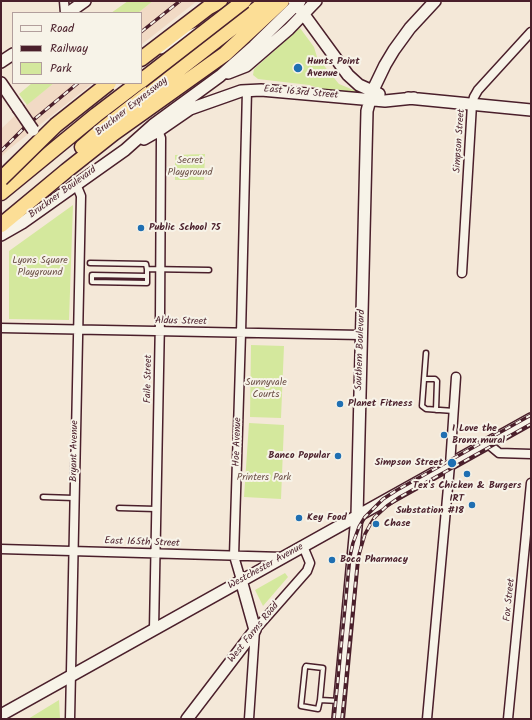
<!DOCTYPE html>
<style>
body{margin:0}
#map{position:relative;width:532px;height:720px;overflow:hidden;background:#f4e8d8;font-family:Kalam,sans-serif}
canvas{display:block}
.frame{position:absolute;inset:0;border:2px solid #4a1f2b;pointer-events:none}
.legend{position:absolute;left:12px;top:12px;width:130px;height:72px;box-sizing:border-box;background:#f7f3e8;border:1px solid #b29e9c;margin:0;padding:5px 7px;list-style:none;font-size:12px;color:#4a1f2b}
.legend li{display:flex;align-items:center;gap:8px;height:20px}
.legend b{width:20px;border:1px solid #b29e9c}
</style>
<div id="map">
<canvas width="532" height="720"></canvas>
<div class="frame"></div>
<ul class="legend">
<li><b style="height:5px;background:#f7f3e8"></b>Road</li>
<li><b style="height:5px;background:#4a1f2b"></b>Railway</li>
<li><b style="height:11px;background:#d4e89d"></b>Park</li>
</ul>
</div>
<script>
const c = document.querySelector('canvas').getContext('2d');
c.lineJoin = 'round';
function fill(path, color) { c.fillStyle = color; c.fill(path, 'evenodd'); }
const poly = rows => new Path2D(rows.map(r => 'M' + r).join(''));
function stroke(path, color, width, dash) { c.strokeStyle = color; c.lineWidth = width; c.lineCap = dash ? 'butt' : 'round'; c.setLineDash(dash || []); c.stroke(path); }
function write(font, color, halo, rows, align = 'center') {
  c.font = font + ' Kalam,sans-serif'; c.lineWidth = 4; c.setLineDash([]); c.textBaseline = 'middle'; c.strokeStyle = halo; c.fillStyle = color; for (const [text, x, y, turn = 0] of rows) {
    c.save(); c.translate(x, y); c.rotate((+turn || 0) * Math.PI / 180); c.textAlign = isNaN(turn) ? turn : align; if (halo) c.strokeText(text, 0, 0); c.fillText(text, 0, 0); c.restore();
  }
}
fill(poly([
 [153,1,197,1,141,45,141,13,138,13],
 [54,83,93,83,8,150,1,157,1,129,27,104]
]), '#f1dac5');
fill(poly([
 [128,1,153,1,138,13,111,13],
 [300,28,314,47,317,57,339,84,356,91,354,95,337,94,329,89,322,89,309,85,258,79,253,75,254,69],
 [32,83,54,83,27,105,19,94],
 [205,154,204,180,175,180,175,155],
 [73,205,69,320,9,319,9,251],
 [251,345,284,346,281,418,250,417],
 [249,423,284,425,281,499,244,497],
 [285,573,288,577,263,606,255,590],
 [59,700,60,719,28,719]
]), '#d4e89d');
const lane = poly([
 [90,263,146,264,147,269,209,270],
 [147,276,92,275,92,282,147,283,147,269],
 [426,353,422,406,426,409,454,411],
 [424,379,435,379,437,381,436,410],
 [43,497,74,498],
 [119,508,156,509],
 [320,700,323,668,306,666,305,668,301,706,318,709,320,700,339,701]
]);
const street = poly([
 [64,1,65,13],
 [462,273,472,104,474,97,478,90,531,32],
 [1,328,361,335],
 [487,443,499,453,531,454],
 [1,549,283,557],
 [241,580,234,556,241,333,247,90],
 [154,629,160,319,161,138,158,131],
 [70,719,81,196,76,184],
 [249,719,255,630,307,571,310,563,303,546],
 [427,719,450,465,456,377],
 [508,719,531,483]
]);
const secondary = poly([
 [294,1,348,75,359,85,379,94],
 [68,13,85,1],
 [161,48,199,32],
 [1,62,13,54],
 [228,73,246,66,289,29,316,1],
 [1,83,18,108],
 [408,98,531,110],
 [144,139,158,131,190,109,241,91,261,90,385,101,414,98],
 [1,235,22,223,125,150,153,125,220,76,254,46,300,1],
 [1,715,531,419],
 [187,719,255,630,241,580],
 [338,719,357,516,367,111,372,92,385,65,394,50,410,28,435,1]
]);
const highway = poly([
 [141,59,209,7,220,1],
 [82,147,104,128,267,1],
 [1,193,96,115,138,83],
 [1,225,66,171,114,133,225,54,282,1]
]);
stroke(lane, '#4a1f2b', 7);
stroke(street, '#4a1f2b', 11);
stroke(secondary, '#4a1f2b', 14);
stroke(highway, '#4a1f2b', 17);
stroke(lane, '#f7f3e8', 4);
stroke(street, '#f7f3e8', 8);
stroke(secondary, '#f7f3e8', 11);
stroke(highway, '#fcde96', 14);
const rail = poly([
 [141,32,180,1],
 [1,151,25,127,78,83],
 [334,719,350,556,353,543,359,527,365,517,383,499,397,490,531,415],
 [342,719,358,558,365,534,370,525,375,517,387,506,400,497,531,424]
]);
stroke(rail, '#4a1f2b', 3.5);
stroke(rail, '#f7f3e8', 2, [6]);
const secondaryBridge = poly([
 [18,108,33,130]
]);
const highwayBridge = poly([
 [141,81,244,1],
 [1,179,56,125,109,83]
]);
stroke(secondaryBridge, '#4a1f2b', 14, []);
stroke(highwayBridge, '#4a1f2b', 17, []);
stroke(secondaryBridge, '#f7f3e8', 11);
stroke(highwayBridge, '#fcde96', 14);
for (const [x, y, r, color] of [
 [298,68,5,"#1f6fb2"],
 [141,228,4,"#1f6fb2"],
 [340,404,4,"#1f6fb2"],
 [444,435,4,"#1f6fb2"],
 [338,456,4,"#1f6fb2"],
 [452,463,5,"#1f6fb2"],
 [467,474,4,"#1f6fb2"],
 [472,505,4,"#1f6fb2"],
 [299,518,4,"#1f6fb2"],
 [376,524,4,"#1f6fb2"],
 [332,560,4,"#1f6fb2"]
]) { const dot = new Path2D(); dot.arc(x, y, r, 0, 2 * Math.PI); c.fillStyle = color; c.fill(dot); stroke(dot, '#f7f3e8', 1.5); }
write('bold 10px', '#4a1f2b', '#f7f3e8', [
 ["Hunts Point",307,62],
 ["Avenue",307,74],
 ["Public School 75",149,228],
 ["Planet Fitness",348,404],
 ["I Love the",452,429],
 ["Bronx mural",452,441],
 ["Banco Popular",330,456,"right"],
 ["Simpson Street",443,463,"right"],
 ["Tex's Chicken & Burgers",467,486,"center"],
 ["IRT",464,499,"right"],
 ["Substation #18",464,511,"right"],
 ["Key Food",307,518],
 ["Chase",384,524],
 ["Boca Pharmacy",340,560]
], 'left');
write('10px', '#4a1f2b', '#f7f3e8', [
 ["East 163rd Street",301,93,5],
 ["Bruckner Expressway",132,107,-38],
 ["Simpson Street",460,141,-86],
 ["Bruckner Boulevard",63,193,-36],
 ["Aldus Street",181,322,1],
 ["Southern Boulevard",361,350,-88],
 ["Faile Street",149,379,-89],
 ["Hoe Avenue",238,442,-88],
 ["Bryant Avenue",75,451,-89],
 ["East 165th Street",142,543,2],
 ["Westchester Avenue",266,567,-29],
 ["Fox Street",510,600,-84],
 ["West Farms Road",254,633,-51]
]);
write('10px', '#6c5148', '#f7f3e8', [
 ["Secret",190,161],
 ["Playground",190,173],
 ["Lyons Square",40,261],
 ["Playground",40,273],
 ["Sunnyvale",266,383],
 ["Courts",266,395],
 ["Printers Park",264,478]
]);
</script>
